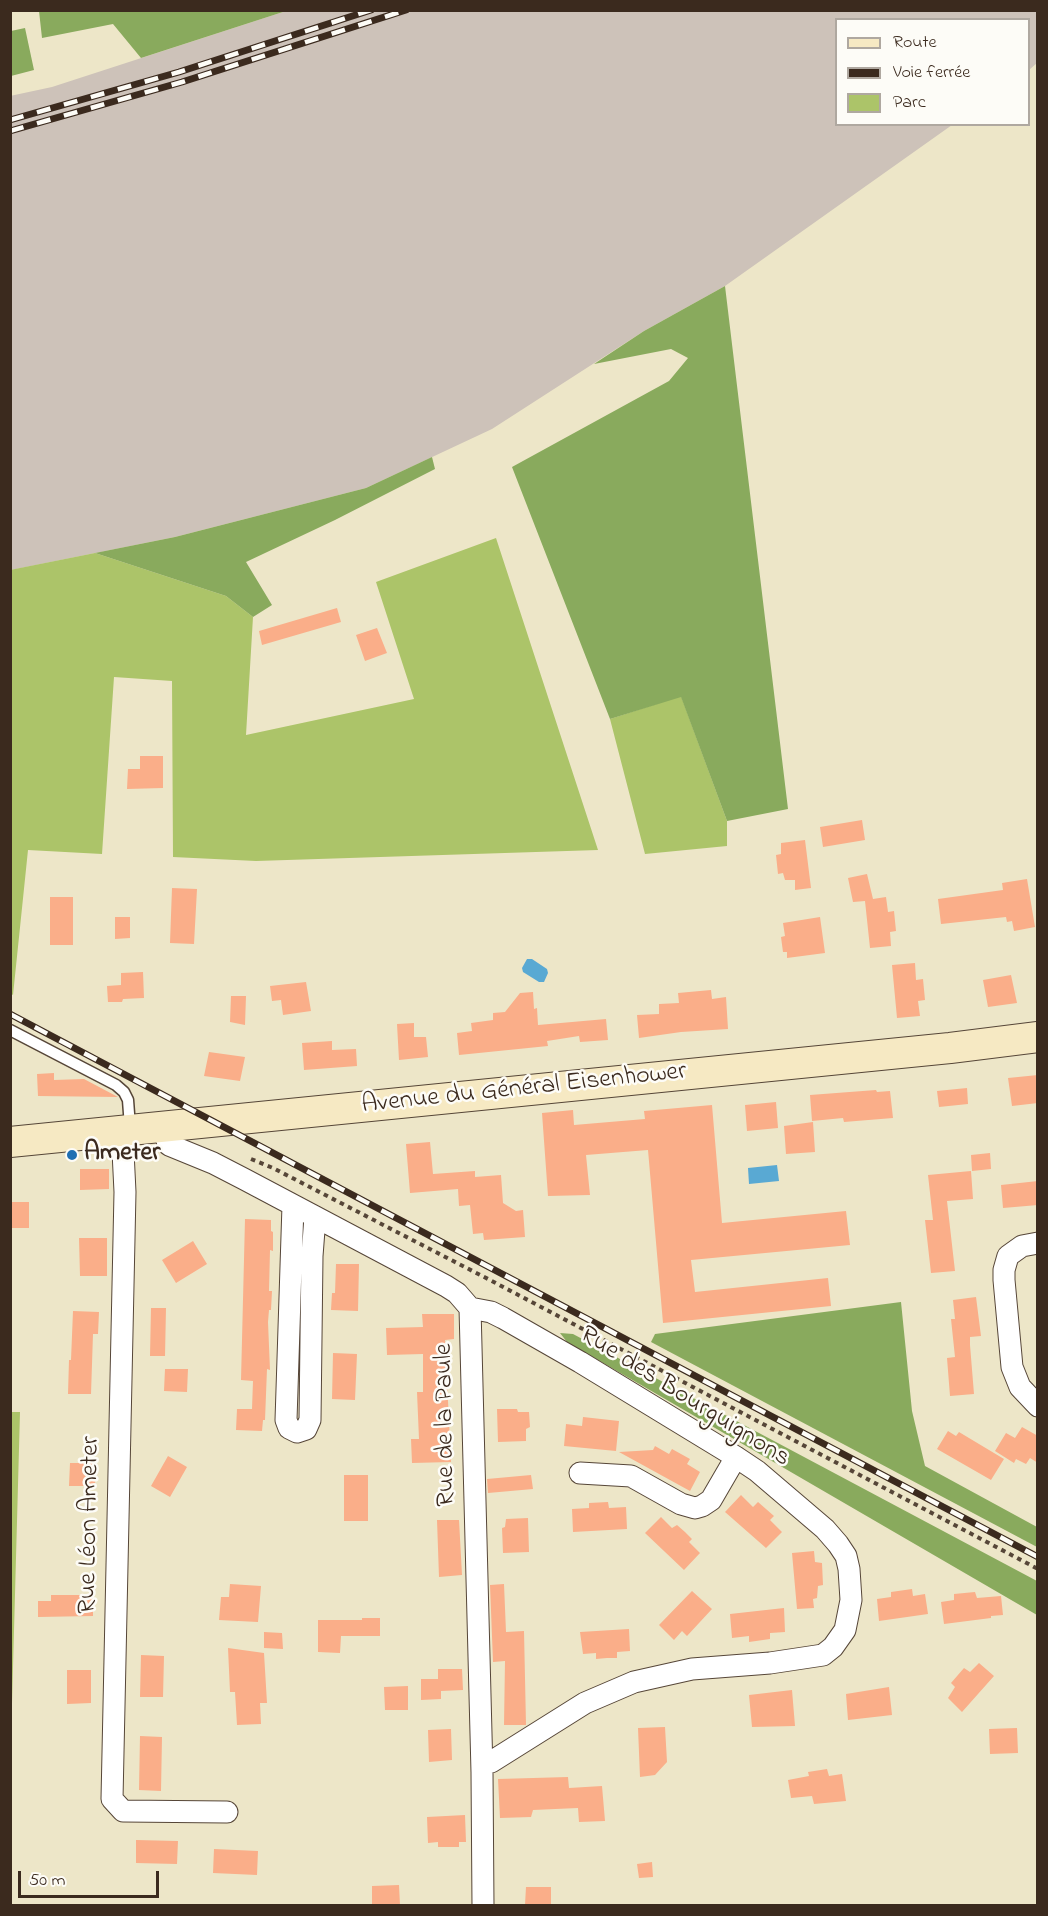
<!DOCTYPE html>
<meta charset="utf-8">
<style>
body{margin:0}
#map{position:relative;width:1048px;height:1916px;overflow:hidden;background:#ede6c8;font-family:"Indie Flower",sans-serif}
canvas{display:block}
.frame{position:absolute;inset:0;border:12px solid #3b2a1e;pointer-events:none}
.legend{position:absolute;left:835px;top:18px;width:195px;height:108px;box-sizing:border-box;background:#fdfcf7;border:2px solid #afa8a0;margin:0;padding:8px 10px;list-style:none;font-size:18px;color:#3b2a1e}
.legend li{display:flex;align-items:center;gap:12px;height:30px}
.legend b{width:30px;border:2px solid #afa8a0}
.scale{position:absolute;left:18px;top:1871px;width:141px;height:27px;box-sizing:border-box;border:3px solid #3b2a1e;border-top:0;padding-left:8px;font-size:18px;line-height:21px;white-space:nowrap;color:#3b2a1e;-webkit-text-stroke:4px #fdfcf7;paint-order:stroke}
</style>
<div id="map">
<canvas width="1048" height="1916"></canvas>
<div class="frame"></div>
<ul class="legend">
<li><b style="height:8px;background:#f6e9c3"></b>Route</li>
<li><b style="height:8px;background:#3b2a1e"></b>Voie ferrée</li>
<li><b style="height:16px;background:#acc469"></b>Parc</li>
</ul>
<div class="scale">50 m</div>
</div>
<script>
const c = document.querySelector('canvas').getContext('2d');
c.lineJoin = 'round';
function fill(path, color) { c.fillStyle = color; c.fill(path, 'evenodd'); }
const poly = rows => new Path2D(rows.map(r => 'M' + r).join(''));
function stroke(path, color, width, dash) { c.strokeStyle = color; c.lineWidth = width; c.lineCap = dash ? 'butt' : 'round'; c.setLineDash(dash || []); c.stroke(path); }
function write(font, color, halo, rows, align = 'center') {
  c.font = font + ' "Indie Flower",sans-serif'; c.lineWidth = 5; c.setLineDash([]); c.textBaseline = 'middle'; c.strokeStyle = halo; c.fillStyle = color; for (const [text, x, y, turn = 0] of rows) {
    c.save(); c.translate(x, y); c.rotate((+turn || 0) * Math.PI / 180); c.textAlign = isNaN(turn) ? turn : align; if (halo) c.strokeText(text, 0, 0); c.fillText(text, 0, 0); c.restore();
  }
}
fill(poly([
 [286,11,1037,11,1037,63,1029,70,1028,20,836,20,836,124,952,125,725,286,644,331,492,429,366,488,175,537,11,570,10,96,52,87]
]), '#cdc2b9');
fill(poly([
 [496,538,598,850,256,861,173,857,172,681,114,677,102,854,28,850,13,995,10,993,10,570,95,553,226,596,253,617,246,735,414,699,376,582],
 [681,696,727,821,727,846,645,854,610,719],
 [11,1412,20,1412,11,1740,10,1738]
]), '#acc469');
fill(poly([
 [39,11,39,10,286,11,141,58,113,24,42,38],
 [25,28,34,70,11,76,11,31],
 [725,286,788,809,727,821,681,697,610,719,512,467,669,381,688,358,671,349,594,364,644,331],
 [432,457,435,469,335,520,246,562,272,605,253,617,226,596,95,553,175,537,366,488],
 [901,1302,912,1411,925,1466,1037,1527,1037,1547,651,1342,655,1334],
 [560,1333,573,1334,1037,1581,1037,1615,567,1342]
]), '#89aa5d');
fill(poly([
 [527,959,532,959,547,969,548,973,544,982,539,982,523,972,522,968],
 [777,1165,779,1181,749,1184,748,1168]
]), '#59a9d3');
fill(poly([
 [337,608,341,622,262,645,259,631],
 [377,628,387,653,365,661,356,635],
 [140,756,163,756,163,788,127,789,128,769,140,769],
 [862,820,865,840,823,847,820,827],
 [805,840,811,888,795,890,795,880,785,880,783,873,778,874,776,855,781,854,781,843],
 [867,874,873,899,886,897,888,912,894,911,896,931,890,932,891,946,870,948,865,901,853,902,848,878],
 [1027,879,1035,927,1014,931,1012,921,1007,922,1006,917,941,924,938,899,1003,890,1002,883],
 [172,888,197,889,194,944,170,943],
 [50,897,73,897,73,945,50,945],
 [115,917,130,917,130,938,115,939],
 [820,917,825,953,787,958,787,952,783,952,781,937,785,936,783,923],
 [915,963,916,980,923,979,925,1000,918,1001,920,1016,897,1018,892,965],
 [143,972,144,998,123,999,122,1002,108,1002,107,986,121,985,121,973],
 [1011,975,1017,1003,988,1007,983,980],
 [306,982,311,1011,283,1015,281,1000,272,1001,270,986],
 [711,990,712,999,726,997,728,1029,681,1032,639,1038,637,1015,659,1014,659,1004,679,1003,678,993],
 [533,992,534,1009,537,1008,538,1025,606,1019,608,1040,580,1042,579,1036,547,1041,548,1046,459,1055,457,1033,472,1031,471,1023,493,1020,493,1013,505,1012,520,993],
 [231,996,246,996,245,1025,230,1022],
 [414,1023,414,1037,426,1037,428,1057,399,1060,397,1024],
 [332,1041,332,1050,356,1049,357,1066,304,1070,302,1043],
 [209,1052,245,1057,240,1081,204,1076],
 [54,1073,54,1080,84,1079,118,1097,38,1096,37,1074],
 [1038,1075,1038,1103,1012,1106,1008,1078],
 [967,1088,968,1104,939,1107,937,1091],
 [876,1090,877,1092,890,1091,893,1118,844,1122,843,1118,812,1121,810,1095],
 [776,1102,778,1128,747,1131,745,1105],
 [712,1105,722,1223,846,1211,850,1245,691,1260,695,1292,828,1278,831,1306,663,1323,648,1150,586,1155,590,1195,548,1196,542,1113,573,1110,574,1125,645,1119,644,1111],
 [813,1122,815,1152,786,1154,784,1126],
 [430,1142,433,1174,475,1171,475,1177,501,1175,503,1203,516,1211,523,1210,525,1237,484,1240,483,1233,473,1234,470,1205,459,1206,458,1189,410,1193,406,1144],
 [990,1153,991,1169,972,1171,971,1155],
 [80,1169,109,1169,109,1189,80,1190],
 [971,1171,973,1199,947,1201,955,1271,931,1273,925,1220,933,1220,928,1175],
 [1038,1181,1038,1205,1003,1208,1001,1185],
 [10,1202,29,1202,29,1228,10,1228],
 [245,1219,271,1220,271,1231,273,1232,273,1251,270,1250,269,1291,272,1291,271,1310,269,1310,268,1322,270,1370,267,1369,265,1420,263,1420,262,1431,236,1430,237,1409,252,1409,253,1381,241,1380],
 [79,1238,107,1238,107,1276,80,1276],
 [193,1241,207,1264,176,1283,162,1260],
 [336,1264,359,1264,358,1311,331,1310,332,1293,335,1293],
 [976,1297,981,1336,970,1337,970,1345,974,1394,950,1396,947,1358,955,1357,951,1319,955,1319,953,1300],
 [151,1308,166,1308,165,1356,150,1356],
 [73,1311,99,1312,98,1334,93,1334,91,1394,68,1394,69,1360,71,1360],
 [422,1314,454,1314,454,1339,445,1340,451,1462,412,1463,411,1439,419,1439,417,1392,423,1392,423,1354,387,1355,386,1328,423,1327],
 [333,1353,357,1354,355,1400,332,1399],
 [165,1369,188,1369,187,1392,164,1391],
 [497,1409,517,1409,518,1412,529,1412,530,1427,526,1429,526,1441,498,1442],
 [583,1417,619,1421,616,1451,564,1446,566,1424,582,1426],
 [1022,1427,1038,1436,1038,1463,1030,1458,1026,1464,1016,1459,1014,1463,995,1451,1006,1433,1015,1438],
 [948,1431,956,1436,959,1432,1004,1459,991,1480,937,1449],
 [655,1446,669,1454,672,1449,690,1459,687,1464,700,1472,690,1491,619,1452,653,1450],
 [168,1456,187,1467,170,1497,151,1486],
 [70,1463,96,1463,95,1486,69,1486],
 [344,1475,368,1475,368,1521,344,1521],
 [531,1475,533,1489,488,1493,487,1479],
 [741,1495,753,1507,758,1502,774,1516,770,1520,782,1532,766,1548,725,1512],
 [608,1502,609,1508,626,1507,627,1529,573,1532,572,1509,589,1508,589,1503],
 [661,1517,672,1528,677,1525,685,1532,692,1539,689,1542,700,1553,684,1570,645,1533],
 [528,1518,529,1552,503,1553,502,1528,505,1527,506,1519],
 [437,1520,459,1520,462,1575,439,1577],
 [814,1551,815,1562,822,1563,823,1585,818,1586,817,1598,813,1599,814,1608,797,1609,792,1553],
 [230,1584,261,1586,258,1622,219,1620,221,1597,229,1597],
 [504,1584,506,1632,524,1631,526,1725,504,1725,505,1661,493,1662,490,1585],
 [912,1589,913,1596,925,1594,928,1614,879,1621,877,1599,891,1597,891,1592],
 [692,1591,712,1609,687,1636,682,1631,674,1640,659,1625],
 [975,1592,977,1598,1001,1596,1003,1615,991,1616,991,1618,944,1624,941,1602,954,1600,954,1594],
 [51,1595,93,1595,93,1616,38,1617,38,1601,51,1601],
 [784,1608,785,1632,770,1633,770,1639,749,1642,749,1636,732,1638,730,1614],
 [362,1618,380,1618,380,1636,341,1636,340,1653,318,1652,318,1620,362,1620],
 [629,1629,630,1651,617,1652,617,1658,607,1658,596,1659,596,1653,583,1654,580,1632],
 [264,1632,282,1633,283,1649,264,1648],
 [228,1648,264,1653,267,1703,260,1703,261,1724,237,1725,235,1692,230,1692],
 [141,1655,164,1656,163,1697,140,1697],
 [979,1663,994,1676,962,1712,948,1698,955,1687,951,1683,964,1668,970,1672],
 [438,1669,462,1669,463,1690,441,1691,441,1699,421,1700,421,1679,438,1679],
 [67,1670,91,1670,91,1703,67,1704],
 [408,1686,408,1710,385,1710,384,1687],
 [889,1687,892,1715,848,1720,846,1694],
 [792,1690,795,1726,752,1727,749,1695],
 [665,1727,667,1762,655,1775,640,1777,638,1728],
 [1017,1728,1018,1753,990,1754,989,1729],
 [451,1729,452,1760,429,1762,428,1730],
 [140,1736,162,1737,161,1791,139,1790],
 [827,1769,829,1776,842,1774,846,1801,814,1804,812,1796,791,1798,788,1780,809,1776,808,1772],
 [568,1777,569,1788,602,1786,605,1821,579,1822,578,1808,533,1810,531,1817,500,1818,498,1779],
 [465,1815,466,1842,459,1842,459,1847,438,1847,438,1842,428,1843,427,1817],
 [136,1840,178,1841,177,1864,136,1863],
 [214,1849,258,1851,257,1875,213,1873],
 [652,1862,653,1877,639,1878,637,1864],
 [399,1885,400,1905,372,1905,372,1886],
 [526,1887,551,1887,551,1905,525,1905]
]), '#faae89');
const service = poly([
 [10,1030,116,1085,124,1092,128,1100,130,1127]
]);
const minor = poly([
 [161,1126,169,1145,213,1163,244,1179,446,1286,457,1293,470,1308,482,1772,483,1906],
 [122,1131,125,1192,112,1799,123,1811,227,1812],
 [293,1205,286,1420,289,1428,297,1432,306,1429,310,1420,312,1256,315,1217],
 [1038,1243,1022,1246,1008,1256,1004,1270,1004,1280,1012,1367,1020,1387,1038,1406],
 [470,1308,491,1312,503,1318,580,1362,736,1457,757,1471,825,1529,838,1544,846,1556,849,1569,851,1600,845,1630,833,1647,823,1655,770,1663,692,1669,634,1682,585,1703,491,1762,482,1761],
 [580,1473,631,1476,681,1504,695,1508,702,1506,711,1500,736,1457]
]);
const secondary = poly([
 [10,1142,950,1048,1038,1037]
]);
stroke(service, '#564638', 13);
stroke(minor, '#564638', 23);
stroke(secondary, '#564638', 32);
stroke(poly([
 [251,1159,273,1168,488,1279,1038,1569]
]), '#564638', 4, [4.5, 4.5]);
stroke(service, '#fff', 10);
stroke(minor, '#fff', 21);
stroke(secondary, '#f6e9c3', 30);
const rail = poly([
 [10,120,179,72,371,10],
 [10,131,182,82,406,10],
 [10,1014,1038,1557]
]);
stroke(rail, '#3b2a1e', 7);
stroke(rail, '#fdfcf7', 4.5, [14]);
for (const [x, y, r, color] of [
 [72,1155,6,"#1f6fb2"]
]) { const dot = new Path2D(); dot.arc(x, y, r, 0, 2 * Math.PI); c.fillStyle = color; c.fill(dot); stroke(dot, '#fdfcf7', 2); }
write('26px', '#3b2a1e', '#fdfcf7', [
 ["Avenue du Général Eisenhower",524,1090,-6],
 ["Rue des Bourguignons",684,1398,32],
 ["Rue de la Paule",447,1425,-91],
 ["Rue Léon Ameter",91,1525,-89]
]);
write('bold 26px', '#3b2a1e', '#fdfcf7', [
 ["Ameter",84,1155]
], 'left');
</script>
